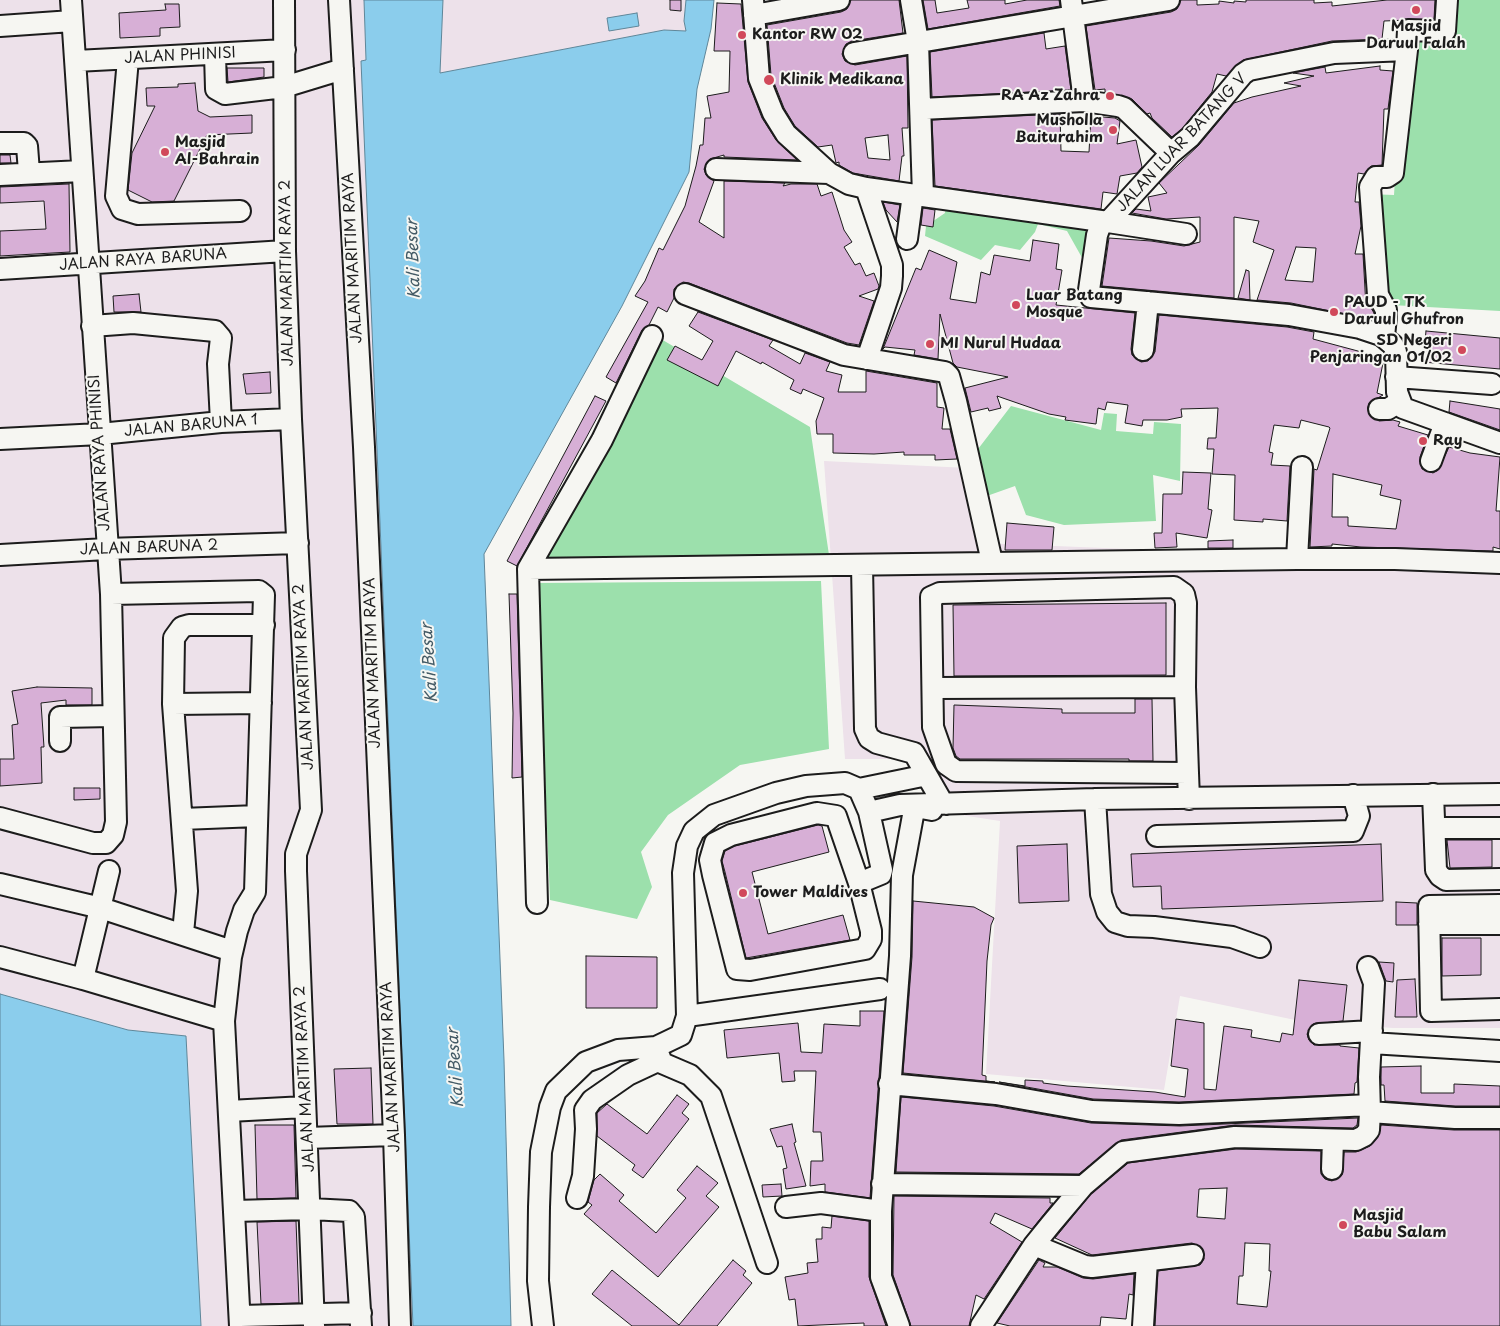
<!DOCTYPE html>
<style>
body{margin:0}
canvas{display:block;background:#f6f6f2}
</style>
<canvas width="1500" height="1326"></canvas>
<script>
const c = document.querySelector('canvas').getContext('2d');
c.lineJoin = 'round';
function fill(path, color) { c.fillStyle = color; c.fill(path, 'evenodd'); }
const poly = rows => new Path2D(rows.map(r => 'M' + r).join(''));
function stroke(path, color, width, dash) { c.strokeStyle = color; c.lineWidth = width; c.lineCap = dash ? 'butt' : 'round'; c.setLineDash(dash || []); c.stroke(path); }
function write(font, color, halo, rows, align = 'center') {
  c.font = font + ' "Playpen Sans",sans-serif'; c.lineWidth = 4; c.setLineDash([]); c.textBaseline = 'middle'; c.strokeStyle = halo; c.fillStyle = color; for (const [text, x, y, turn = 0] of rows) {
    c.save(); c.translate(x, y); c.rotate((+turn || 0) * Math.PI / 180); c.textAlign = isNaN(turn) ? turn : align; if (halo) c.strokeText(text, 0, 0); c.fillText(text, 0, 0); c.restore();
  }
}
fill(poly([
 [0,0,364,0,366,61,361,62,413,1326,201,1326,186,1036,128,1030,0,994],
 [443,0,686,0,684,21,686,31,664,30,440,73],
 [824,461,968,468,981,543,1500,564,1500,1028,1393,1028,1300,1021,1180,996,1164,1090,986,1074,1000,821,935,811,916,759,845,759]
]), '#ede1ea');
fill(poly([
 [1447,0,1500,0,1500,311,1373,304,1368,194,1394,195,1404,36,1445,38],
 [946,204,1092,221,1085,263,1067,231,1038,224,1035,232,1020,250,995,245,981,260,925,236,926,226,945,213],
 [661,339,810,427,829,555,539,563],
 [1011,406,1101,430,1104,413,1117,414,1116,431,1153,434,1154,422,1181,424,1180,481,1153,475,1156,521,1064,525,1026,515,1015,486,984,497,975,453],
 [821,581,829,749,740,765,668,815,641,852,652,887,637,919,550,900,537,583]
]), '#9ce0ac');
const water = poly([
 [364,0,443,0,440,73,664,30,686,31,684,21,686,0,714,0,711,29,697,89,689,172,622,306,484,554,504,1060,511,1326,413,1326,361,61,366,60,364,0],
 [637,13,639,26,609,31,607,18,637,13],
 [0,994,128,1030,186,1036,201,1326,0,1326,0,994]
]);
fill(water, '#8bcdec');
stroke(water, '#5f8699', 1);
const building = poly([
 [670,0,681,0,681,11,670,10,670,0],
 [851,0,899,0,903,33,852,41,846,44,842,54,845,61,855,65,907,56,908,128,902,128,904,156,902,156,899,181,853,173,839,165,839,162,836,163,832,145,818,147,795,126,784,108,771,75,767,25,841,12,847,9,851,0],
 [888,135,890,160,868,158,865,138,888,135],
 [923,0,935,0,937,13,969,8,967,0,1005,0,1005,4,1027,0,1059,0,1060,6,928,29,923,0],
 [1181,0,1197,0,1197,5,1219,4,1219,1,1234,3,1234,1,1246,2,1246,0,1314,0,1314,3,1332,2,1332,6,1387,0,1435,0,1434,19,1384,21,1382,39,1332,41,1243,60,1226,76,1217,74,1212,92,1182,129,1172,137,1152,118,1150,113,1147,114,1132,99,1105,92,1105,89,1095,90,1086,26,1171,12,1177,9,1181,0],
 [717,3,741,4,748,82,762,118,776,140,797,160,724,157,724,155,710,159,704,169,706,175,714,181,699,222,724,238,724,181,785,183,783,186,791,184,817,184,821,196,832,192,844,230,852,242,844,247,855,265,860,263,866,276,874,273,879,286,878,289,859,296,874,301,859,345,847,343,689,283,683,282,674,289,674,298,667,312,658,307,649,325,642,330,616,383,606,377,648,302,635,296,645,281,659,248,663,250,685,206,696,166,700,145,703,145,705,118,711,118,707,96,729,92,730,51,714,51,717,3],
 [165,4,179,4,180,27,160,28,160,36,120,38,119,13,166,10,165,4],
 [1044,33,1046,49,1065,46,1071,90,932,97,930,52,1044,33],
 [1380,66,1380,70,1393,71,1388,109,1384,109,1382,165,1371,166,1364,174,1358,173,1355,202,1359,202,1361,226,1355,254,1363,254,1366,307,1371,308,1374,313,1374,320,1291,303,1257,300,1274,250,1253,242,1259,221,1234,217,1234,298,1102,286,1109,238,1151,241,1184,246,1200,242,1200,217,1166,219,1132,213,1136,209,1151,211,1148,197,1167,193,1159,183,1199,145,1234,103,1252,97,1301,86,1284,83,1314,76,1293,73,1325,67,1326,73,1380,66],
 [1296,247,1316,248,1313,282,1285,280,1296,247],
 [227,68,264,68,264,77,228,82,227,68],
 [195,83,198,111,210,117,252,115,252,133,207,135,174,201,152,202,128,190,132,153,155,106,147,106,146,88,178,87,178,84,195,83],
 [1060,114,1061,151,1089,152,1091,116,1115,118,1120,121,1117,144,1136,140,1142,167,1137,173,1120,176,1117,194,1103,192,1101,209,935,186,932,120,1060,114],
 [0,155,10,155,11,163,0,163,0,155],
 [69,184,70,252,0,256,0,231,46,229,44,201,0,203,0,187,69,184],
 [883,202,900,205,897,222,886,210,883,202],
 [923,208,935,210,933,227,921,225,923,208],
 [1033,240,1059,244,1056,269,1062,270,1056,305,1135,313,1131,349,1132,355,1141,362,1148,361,1155,352,1159,315,1287,327,1314,332,1313,339,1384,358,1377,393,1383,395,1369,403,1369,414,1379,421,1393,420,1400,422,1398,426,1428,435,1420,457,1422,469,1433,473,1438,470,1449,447,1470,453,1500,457,1496,511,1500,511,1500,549,1493,547,1493,551,1361,547,1332,544,1332,546,1310,547,1314,469,1317,470,1330,428,1329,427,1301,420,1299,428,1274,425,1269,452,1273,453,1271,465,1290,466,1287,521,1263,519,1263,522,1234,520,1235,475,1212,474,1214,449,1207,449,1208,438,1216,438,1218,408,1181,409,1182,417,1167,420,1143,420,1142,426,1125,423,1128,405,1107,402,1105,410,1098,408,1096,424,1065,420,1066,417,1049,414,997,396,1001,408,989,411,988,408,971,412,965,388,1008,377,957,367,953,363,940,314,938,359,914,355,915,350,885,347,883,349,916,268,921,270,929,250,957,262,950,299,976,303,981,272,990,275,994,255,1030,261,1033,240],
 [1333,474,1382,485,1380,495,1401,500,1396,529,1348,526,1348,517,1332,517,1333,474],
 [1246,270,1249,271,1250,300,1238,298,1246,270],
 [139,294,141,312,114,312,113,296,139,294],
 [698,312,773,340,769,346,800,364,805,353,830,362,826,371,842,375,838,392,866,392,866,371,937,383,937,407,944,408,942,429,950,429,957,459,935,460,935,455,904,455,904,452,874,454,833,453,833,434,817,434,816,421,824,398,803,389,801,394,790,389,794,380,762,362,761,364,736,351,718,386,667,360,675,346,702,360,713,341,689,326,698,312],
 [1426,331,1500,338,1500,369,1423,362,1426,331],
 [270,372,271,393,246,394,243,374,270,372],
 [595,396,606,401,517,566,507,561,595,396],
 [1450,401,1500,409,1500,430,1449,412,1450,401],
 [1183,472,1211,473,1208,509,1212,510,1207,538,1176,533,1177,547,1155,548,1154,533,1162,533,1163,494,1182,494,1183,472],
 [1007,523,1054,527,1052,550,1005,550,1007,523],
 [1233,540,1233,548,1208,548,1208,541,1233,540],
 [509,594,517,594,522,777,512,778,513,713,509,594],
 [1166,603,1166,675,954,676,953,605,1166,603],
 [37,687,92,688,92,705,66,705,66,700,41,703,44,747,41,747,42,783,0,786,0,759,14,759,12,725,18,724,12,691,37,687],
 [1135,699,1152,699,1153,761,1129,761,1129,759,960,759,956,756,953,748,954,705,1062,709,1062,713,1135,713,1135,699],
 [74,788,100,788,100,799,74,800,74,788],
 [818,825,822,826,829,852,752,872,768,934,843,915,850,940,746,958,725,872,722,861,725,851,735,846,818,825],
 [1447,840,1492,840,1492,867,1450,868,1447,840],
 [1067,844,1069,901,1019,903,1017,846,1067,844],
 [1381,844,1383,901,1162,909,1161,886,1133,887,1131,854,1381,844],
 [913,901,974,907,994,918,991,925,987,961,982,1075,986,1076,986,1081,995,1082,903,1073,912,957,913,901],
 [1396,902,1417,903,1417,925,1396,925,1396,902],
 [1442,938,1481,938,1481,975,1442,976,1442,938],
 [586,956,657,957,657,1008,586,1008,586,956],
 [1379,962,1394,963,1393,982,1386,981,1379,962],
 [1415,979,1417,1017,1395,1017,1397,980,1415,979],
 [1299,980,1347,985,1343,1021,1313,1024,1307,1034,1309,1040,1314,1045,1340,1045,1340,1046,1359,1048,1357,1082,1355,1083,1354,1094,1179,1102,1093,1099,999,1082,1025,1086,1025,1080,1043,1081,1043,1083,1067,1086,1155,1092,1185,1097,1188,1069,1171,1066,1176,1019,1204,1023,1204,1089,1216,1090,1224,1026,1252,1030,1251,1037,1280,1042,1282,1033,1293,1035,1299,980],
 [860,1011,884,1011,870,1198,825,1192,825,1184,810,1186,811,1161,823,1161,821,1132,813,1132,816,1071,794,1071,795,1081,782,1082,779,1053,727,1058,724,1030,798,1023,801,1052,822,1053,824,1024,860,1026,860,1011],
 [1421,1066,1421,1093,1454,1093,1454,1084,1500,1086,1500,1106,1455,1106,1385,1101,1384,1085,1381,1085,1381,1067,1421,1066],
 [371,1068,373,1124,337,1124,334,1069,371,1068],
 [677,1095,689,1104,682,1113,689,1119,643,1178,632,1170,635,1165,597,1136,597,1113,607,1104,647,1134,677,1095],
 [901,1097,994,1106,1091,1123,1180,1126,1358,1118,1357,1125,1353,1128,1235,1125,1121,1140,1079,1174,896,1172,901,1097],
 [792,1124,796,1142,794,1143,806,1186,786,1189,783,1169,787,1168,782,1146,777,1147,770,1129,792,1124],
 [255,1125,294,1125,296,1198,257,1199,255,1125],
 [1381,1125,1454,1130,1500,1130,1500,1326,1155,1326,1158,1271,1200,1265,1204,1259,1202,1248,1192,1243,1092,1255,1055,1238,1091,1194,1128,1163,1236,1149,1321,1151,1321,1174,1325,1179,1332,1181,1342,1175,1344,1152,1356,1152,1370,1146,1378,1137,1381,1125],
 [1227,1188,1225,1219,1197,1217,1199,1189,1227,1188],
 [1245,1243,1270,1244,1269,1271,1271,1271,1267,1307,1237,1304,1239,1276,1243,1276,1245,1243],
 [697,1166,718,1183,706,1196,719,1207,658,1277,584,1214,592,1205,588,1202,594,1180,600,1174,624,1195,619,1201,656,1233,686,1198,677,1190,697,1166],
 [781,1184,782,1196,763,1197,762,1185,781,1184],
 [894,1196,1050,1198,1050,1203,1053,1203,1032,1229,995,1213,990,1223,1022,1242,984,1299,976,1295,969,1326,911,1326,893,1275,894,1196],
 [832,1216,869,1221,869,1277,886,1326,864,1326,864,1323,798,1326,795,1299,789,1300,785,1277,808,1273,807,1263,818,1262,816,1239,822,1239,822,1227,831,1228,832,1216],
 [296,1221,299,1303,261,1304,257,1222,296,1221],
 [733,1260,746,1271,743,1275,752,1283,717,1326,632,1326,592,1294,612,1270,679,1325,733,1260],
 [1039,1260,1045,1263,1043,1267,1057,1267,1083,1278,1093,1279,1134,1274,1133,1295,1129,1294,1126,1319,1101,1317,1100,1326,1010,1326,997,1323,1039,1260]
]);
fill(building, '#d7afd6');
stroke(building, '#1c1c1c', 1);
const minor = poly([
 [284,0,285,251,291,419,311,810,296,854,296,871,314,1326],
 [339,0,364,447,394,1135,400,1326],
 [753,0,759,78,773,113,786,134,829,173,849,184,866,188,1108,222,1171,153,1190,137,1243,74,1249,70,1334,53,1407,50,1393,173,1387,177,1376,177,1370,187,1378,295,1386,310,1386,316,1384,337],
 [911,0,918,42,923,196],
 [1071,0,1084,101],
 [754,15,839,0],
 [0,26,72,21],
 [1407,50,1408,30,1445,31,1447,0],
 [854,53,1169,0],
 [215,54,216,89,225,94,284,87,343,69],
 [128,59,116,196,122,209,138,214,240,211],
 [76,61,285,50],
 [921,109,1084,101,1118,106,1124,108,1171,153],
 [0,143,24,143,27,146,29,172],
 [716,169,829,173],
 [0,175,82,171],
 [866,188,892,265,892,276,891,288,867,359],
 [1102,221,1097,235,1089,290,1091,297,1289,315,1360,328,1381,335,1393,345,1396,352,1397,392,1403,408,1500,443],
 [1108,222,1186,234],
 [907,239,913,194],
 [0,269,285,251],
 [685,294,844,355,945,372,949,376,956,401,992,562],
 [92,326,133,323,215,331,221,338,218,364,221,422],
 [1143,350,1148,302],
 [1396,377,1492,384],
 [1379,409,1388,409,1399,402],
 [0,439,100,434,221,422,291,419],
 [1431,461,1445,423],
 [0,555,106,549,298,543],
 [1297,559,1302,467],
 [862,565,865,729,869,738,877,743,914,753,941,800,946,804],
 [528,569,602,440,652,336],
 [111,594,259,591,264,595,255,892,244,910,237,931,231,957,224,1021,240,1326],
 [934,688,1185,687],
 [173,704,261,703],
 [60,741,60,717,113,716],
 [1188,773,956,771,946,764,933,727,931,597,940,593,1174,587,1184,594,1186,603,1185,687,1188,773,1189,799],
 [859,789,927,775],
 [1433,794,1436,870,1440,876,1446,880,1500,879],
 [1095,799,1101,894,1107,912,1115,922,1128,926,1154,927,1232,937,1260,947],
 [869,812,900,805,1095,799,1500,794],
 [817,813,836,816,859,883,871,931,871,939,865,949,750,970,737,969,713,875,710,860,715,843,731,835,817,813],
 [0,818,93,843,106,843,113,835,116,822,111,594,71,0],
 [182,819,257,816],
 [1435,828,1500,828],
 [1157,836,1353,831,1359,816,1353,795],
 [0,884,101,908,232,951],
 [537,903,528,569,1297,559,1395,559,1500,563],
 [1500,905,1429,906,1431,1011,1500,1009],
 [1429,924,1500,924],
 [183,933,187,891,173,704,174,638,182,627,189,625,264,625],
 [0,957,83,979,224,1021],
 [83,979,109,871],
 [687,1016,880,989],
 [1319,1034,1372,1031],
 [1371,1043,1500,1051],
 [656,1047,662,1063,690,1075,711,1096,767,1263],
 [889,1084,996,1094,1092,1111,1179,1114,1370,1105],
 [229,1111,305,1107],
 [1370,1112,1455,1118,1500,1118],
 [307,1138,394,1135],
 [1332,1169,1333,1140],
 [882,1184,1083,1186],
 [577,1198,583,1176,586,1129,585,1110,592,1100,628,1075,660,1060],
 [786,1207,821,1203,881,1211],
 [234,1211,310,1209,349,1211,354,1217,361,1326],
 [1034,1245,1085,1266,1092,1267,1193,1255],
 [240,1316,361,1313],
 [543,1326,538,1281,539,1207,541,1152,550,1107,556,1091,586,1062,618,1050,656,1047,681,1035,687,1016,683,873,687,846,694,831,714,815,776,793,806,786,845,783,859,789,869,812,882,870,881,874,859,883],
 [899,1326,881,1277,881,1211,900,956,902,875,914,810,921,808,932,810],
 [981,1326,1034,1245,1051,1224,1083,1186,1123,1152,1235,1137,1356,1140,1364,1136,1369,1130,1370,1112,1369,1077,1374,983,1368,967],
 [1143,1326,1147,1261]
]);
stroke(minor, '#1c1c1c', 24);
stroke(minor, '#f6f6f2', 20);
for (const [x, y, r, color] of [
 [1416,10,5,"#d1495b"],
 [742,35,5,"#d1495b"],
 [769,80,6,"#d1495b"],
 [1110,96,5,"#d1495b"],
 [1113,130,5,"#d1495b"],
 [165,152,5,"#d1495b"],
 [1016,305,5,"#d1495b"],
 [1334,312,5,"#d1495b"],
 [930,344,5,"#d1495b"],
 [1462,350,5,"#d1495b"],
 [1423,441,5,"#d1495b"],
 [743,893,5,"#d1495b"],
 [1343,1225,5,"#d1495b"]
]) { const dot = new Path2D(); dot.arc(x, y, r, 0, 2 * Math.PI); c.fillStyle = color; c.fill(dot); stroke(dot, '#f6f6f2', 2); }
write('bold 15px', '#1c1c1c', '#f6f6f2', [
 ["Masjid",1416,27,"center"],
 ["Daruul Falah",1416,44,"center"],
 ["Kantor RW 02",752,35],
 ["Klinik Medikana",780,80],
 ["RA Az Zahra",1100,96,"right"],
 ["Musholla",1103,121,"right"],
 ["Baiturahim",1103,138,"right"],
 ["Masjid",175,143],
 ["Al-Bahrain",175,160],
 ["Luar Batang",1026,296],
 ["Mosque",1026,313],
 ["PAUD - TK",1344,303],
 ["Daruul Ghufron",1344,320],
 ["SD Negeri",1452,341,"right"],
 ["Penjaringan 01/02",1452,358,"right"],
 ["MI Nurul Hudaa",940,344],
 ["Ray",1433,441],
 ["Tower Maldives",753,893],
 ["Masjid",1353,1216],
 ["Babu Salam",1353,1233]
], 'left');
write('15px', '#1c1c1c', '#f6f6f2', [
 ["JALAN PHINISI",180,56,-3],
 ["JALAN LUAR BATANG V",1182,143,-47],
 ["JALAN MARITIM RAYA",353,258,-93],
 ["JALAN RAYA BARUNA",143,260,-4],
 ["JALAN MARITIM RAYA 2",287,273,-91],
 ["JALAN BARUNA 1",191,426,-5],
 ["JALAN RAYA PHINISI",100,453,-94],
 ["JALAN BARUNA 2",149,548,-2],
 ["JALAN MARITIM RAYA",373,663,-92],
 ["JALAN MARITIM RAYA 2",304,677,-93],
 ["JALAN MARITIM RAYA",391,1067,-93],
 ["JALAN MARITIM RAYA 2",305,1079,-93]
]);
write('italic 16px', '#435a65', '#f6f6f2', [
 ["Kali Besar",414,259,-92],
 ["Kali Besar",430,663,-94],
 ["Kali Besar",456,1068,-94]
]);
</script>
